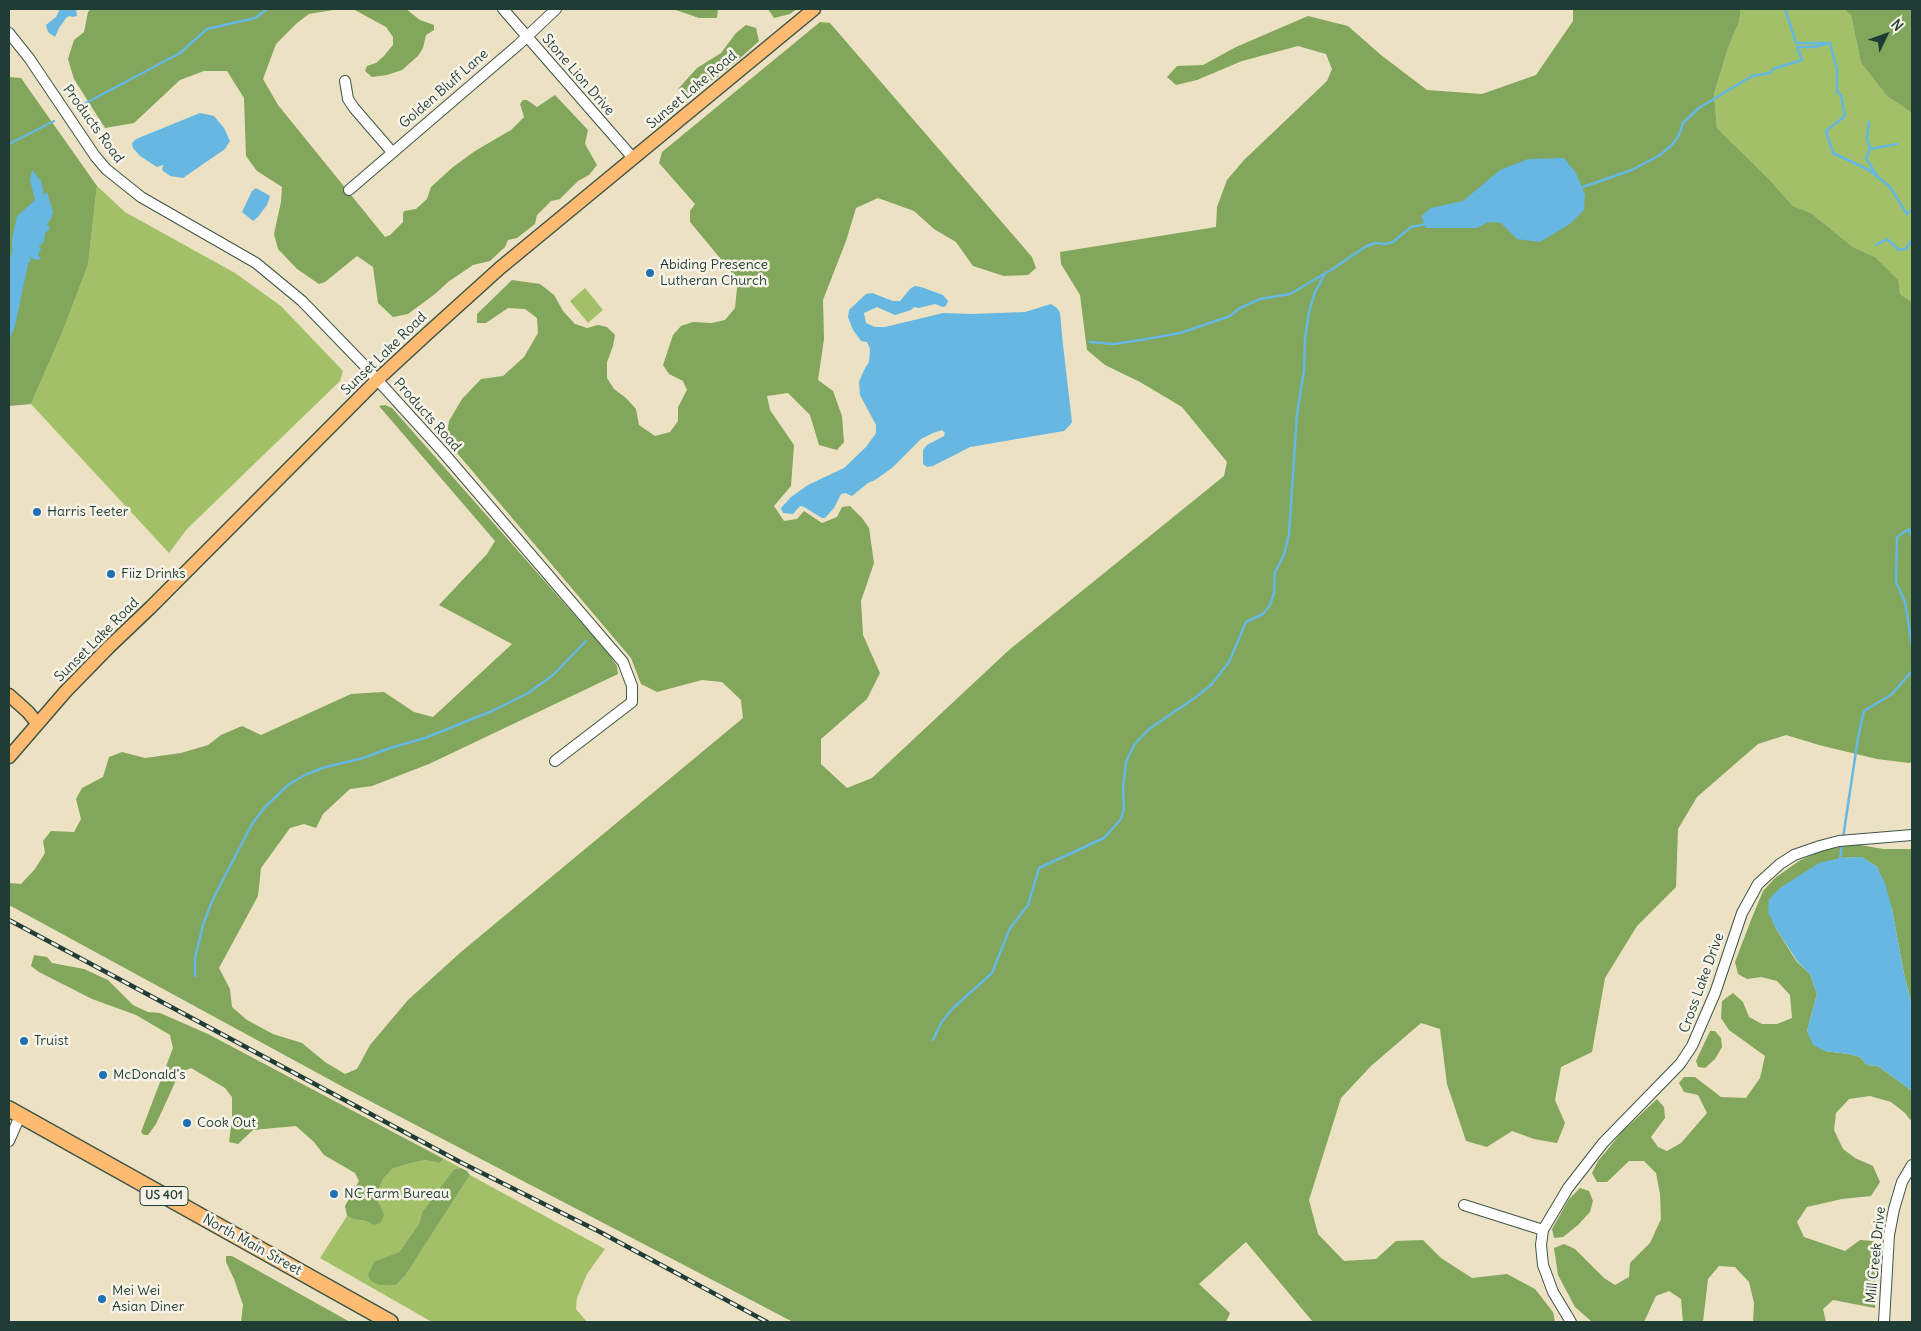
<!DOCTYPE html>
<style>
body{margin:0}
#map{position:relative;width:1921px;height:1331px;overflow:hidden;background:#ece1c2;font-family:Delius,sans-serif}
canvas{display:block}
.frame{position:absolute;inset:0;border:10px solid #1f3d34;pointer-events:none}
.north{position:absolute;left:1861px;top:10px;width:50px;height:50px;-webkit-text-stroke:4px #f7f3e8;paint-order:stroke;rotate:48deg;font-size:14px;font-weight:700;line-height:20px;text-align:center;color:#1f3d34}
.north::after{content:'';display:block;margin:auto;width:18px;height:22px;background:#1f3d34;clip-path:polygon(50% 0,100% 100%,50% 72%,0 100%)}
</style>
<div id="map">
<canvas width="1921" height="1331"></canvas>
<div class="frame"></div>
<div class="north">N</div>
</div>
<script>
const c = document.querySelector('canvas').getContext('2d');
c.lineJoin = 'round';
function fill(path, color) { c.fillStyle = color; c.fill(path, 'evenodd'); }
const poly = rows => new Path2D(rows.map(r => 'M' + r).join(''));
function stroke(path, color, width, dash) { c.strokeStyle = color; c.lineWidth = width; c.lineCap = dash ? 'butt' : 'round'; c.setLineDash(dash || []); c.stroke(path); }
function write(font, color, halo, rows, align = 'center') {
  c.font = font + ' Delius,sans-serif'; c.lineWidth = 5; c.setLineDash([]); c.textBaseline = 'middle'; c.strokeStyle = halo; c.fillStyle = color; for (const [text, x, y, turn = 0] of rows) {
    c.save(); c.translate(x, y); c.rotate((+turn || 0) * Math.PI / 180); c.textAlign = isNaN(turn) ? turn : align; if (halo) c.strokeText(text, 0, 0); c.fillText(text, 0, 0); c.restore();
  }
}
fill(poly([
 [1741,9,1844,9,1851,15,1861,63,1887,96,1912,113,1912,302,1900,294,1875,257,1853,247,1811,213,1793,206,1768,178,1717,128,1714,94,1728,48,1739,22],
 [97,186,125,212,235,273,281,306,343,371,340,381,187,529,169,553,31,404,62,333,88,265],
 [585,288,603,310,588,323,570,301],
 [444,1159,461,1168,454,1169,422,1212,419,1224,399,1252,374,1263,379,1285,396,1285,405,1276,470,1175,605,1249,587,1274,577,1298,576,1309,587,1322,432,1322,320,1258,347,1216,353,1219,366,1221,373,1225,380,1204,376,1195,383,1179,392,1169,407,1164,425,1160,440,1163]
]), '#a2c068');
fill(poly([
 [91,9,339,9,309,14,297,23,276,44,263,79,278,105,385,237,390,235,403,222,403,214,404,211,416,209,427,199,431,187,453,167,475,151,511,130,524,117,520,104,523,100,527,100,537,107,555,95,588,130,585,144,597,165,589,175,578,181,560,199,551,201,537,215,535,224,517,238,508,240,505,247,490,261,473,265,448,282,435,294,408,314,393,317,378,303,373,267,357,256,325,282,319,284,297,269,278,249,274,234,281,202,282,187,257,171,246,156,244,98,227,71,204,71,180,80,134,123,105,128,74,79,68,59,74,40,84,32,88,12],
 [353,9,406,9,420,20,434,25,434,30,426,35,423,48,418,56,402,70,387,75,372,77,365,71,367,66,376,63,384,56,393,45,393,37,386,27],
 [673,9,718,9,717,18,699,18],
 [768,9,797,9,790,14,774,18],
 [1573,9,1741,9,1739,22,1728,48,1714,94,1717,128,1768,178,1793,206,1811,213,1853,247,1875,257,1898,280,1900,294,1912,302,1912,762,1909,763,1877,759,1819,745,1786,735,1758,744,1697,797,1678,829,1676,887,1637,926,1605,978,1592,1052,1561,1067,1555,1100,1565,1123,1557,1143,1534,1139,1512,1131,1487,1147,1466,1141,1447,1084,1440,1029,1421,1023,1371,1066,1341,1098,1309,1200,1318,1234,1344,1261,1376,1259,1396,1241,1423,1240,1441,1258,1472,1278,1507,1274,1535,1289,1553,1312,1555,1322,1459,1322,1457,1321,1453,1322,1313,1322,1246,1242,1199,1284,1230,1313,1226,1322,793,1322,345,1088,9,905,9,883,21,884,35,869,45,853,43,841,51,831,74,832,81,819,76,799,82,788,103,777,109,757,122,752,145,758,181,753,208,745,221,735,242,726,261,735,351,694,384,692,414,712,433,717,512,644,439,605,487,554,495,541,379,406,385,405,392,408,608,653,617,666,618,674,429,764,372,786,350,789,323,814,316,828,304,824,290,828,261,868,258,896,219,968,230,989,232,1007,247,1020,273,1034,302,1043,325,1062,345,1074,357,1069,370,1045,408,1000,461,952,743,718,741,700,722,682,702,680,657,692,641,684,631,658,446,440,449,421,462,399,481,379,503,376,524,357,538,333,537,318,525,309,508,308,486,323,477,323,477,314,512,280,540,284,554,295,563,311,575,324,587,328,598,325,607,327,615,335,613,346,607,362,607,378,614,389,626,398,636,409,639,425,655,436,670,432,678,421,678,407,687,390,683,381,669,374,663,365,673,335,681,326,693,322,712,323,725,320,735,308,737,288,730,270,690,222,690,211,695,204,659,163,662,152,820,22,830,23,1032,257,1036,268,1028,275,1004,276,973,266,956,242,934,229,914,211,878,198,856,208,846,241,823,300,824,339,818,380,833,391,842,416,844,442,837,450,819,445,810,415,788,393,767,396,770,410,794,445,791,486,774,506,784,521,797,519,804,511,822,523,837,517,842,507,850,506,862,518,869,528,874,563,861,601,863,635,880,673,867,699,821,739,821,764,847,788,872,778,1009,650,1224,476,1227,462,1182,407,1140,382,1105,365,1087,350,1080,295,1061,264,1060,252,1216,227,1217,207,1227,180,1244,160,1327,81,1332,69,1326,54,1298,46,1242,61,1197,80,1176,85,1167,77,1177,66,1203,65,1236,47,1308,16,1348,26,1381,55,1427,90,1482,94,1536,75,1573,21],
 [1844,9,1912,9,1912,113,1887,96,1861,63,1851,15],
 [746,25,756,28,759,41,738,60,716,78,701,85,685,95,678,89,697,68,721,53,736,33],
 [9,77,21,78,97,186,88,265,62,333,31,404,9,406],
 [1855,844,1883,849,1912,849,1912,1005,1904,974,1892,909,1877,867,1862,857,1840,858,1775,927,1797,962,1810,974,1817,994,1807,1031,1825,1051,1848,1054,1860,1057,1867,1065,1878,1066,1912,1091,1912,1122,1905,1113,1891,1102,1870,1096,1849,1099,1836,1113,1834,1130,1843,1149,1855,1158,1873,1166,1880,1182,1871,1196,1842,1199,1807,1207,1797,1222,1804,1237,1845,1251,1860,1240,1874,1241,1877,1252,1875,1308,1833,1300,1823,1309,1826,1322,1753,1322,1754,1303,1749,1282,1735,1267,1719,1266,1708,1279,1703,1322,1683,1322,1681,1299,1669,1291,1656,1296,1644,1322,1592,1322,1575,1307,1558,1275,1554,1248,1564,1244,1575,1249,1604,1278,1615,1285,1629,1277,1630,1263,1650,1243,1661,1219,1660,1194,1656,1173,1644,1161,1629,1161,1607,1182,1597,1182,1592,1173,1598,1161,1622,1132,1657,1099,1664,1107,1665,1118,1651,1137,1658,1147,1667,1151,1681,1143,1707,1113,1698,1095,1684,1092,1679,1083,1684,1077,1695,1077,1721,1097,1746,1098,1760,1078,1765,1056,1729,1030,1721,1018,1722,1001,1733,993,1743,1002,1749,1017,1762,1024,1777,1024,1792,1018,1790,995,1777,981,1761,977,1747,979,1738,974,1735,962,1751,920,1763,891,1775,878,1799,861,1823,850],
 [34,955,47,957,52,963,84,969,108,980,133,1005,148,1012,160,1013,208,1034,444,1159,440,1163,425,1160,407,1164,392,1169,383,1179,376,1195,384,1215,380,1223,373,1225,366,1221,353,1219,347,1216,345,1206,359,1181,355,1173,324,1155,314,1142,296,1126,253,1130,238,1144,229,1142,232,1119,232,1097,225,1088,191,1068,181,1072,178,1076,156,1124,148,1135,144,1135,141,1132,173,1048,170,1035,136,1015,92,999,39,972,31,966],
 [1710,1031,1715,1031,1721,1038,1722,1047,1715,1059,1705,1068,1698,1067,1696,1061],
 [461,1168,467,1171,470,1175,405,1276,396,1285,379,1285,371,1281,368,1275,374,1262,399,1252,419,1224,422,1212,431,1200,454,1169],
 [1580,1188,1589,1191,1593,1201,1590,1212,1578,1225,1563,1237,1554,1238,1552,1229,1569,1199],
 [226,1256,232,1256,350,1322,241,1322,243,1305,234,1279,226,1262]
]), '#81a65c');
fill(poly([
 [60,9,76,9,77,16,73,17,69,16,66,18,59,28,55,37,48,32,46,25,56,17],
 [200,113,214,116,224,128,230,141,225,149,183,178,170,176,162,170,163,165,157,167,140,156,133,148,132,143,136,139],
 [1564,158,1576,173,1585,195,1584,210,1570,224,1540,242,1517,239,1501,223,1488,222,1477,228,1426,228,1421,216,1431,208,1463,201,1500,170,1528,159],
 [32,170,41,181,44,195,47,192,53,212,51,219,47,224,50,228,45,233,44,242,39,246,41,250,38,254,41,259,35,260,29,256,31,260,28,264,15,326,9,341,9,261,12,252,12,239,17,216,35,200,30,180],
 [256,188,270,196,267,205,258,217,253,221,242,212,252,191],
 [915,286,921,287,943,295,948,301,946,306,943,307,935,304,919,308,914,307,911,310,895,315,877,307,864,313,866,323,875,327,885,327,943,313,971,314,1025,312,1051,304,1057,308,1060,313,1063,345,1072,422,1070,425,1064,431,970,447,933,466,927,467,923,464,923,450,927,445,944,436,945,433,942,430,933,433,921,439,892,468,875,480,868,483,852,496,845,493,841,494,834,508,825,518,822,518,804,507,800,506,793,514,783,513,781,508,791,497,808,485,844,468,866,447,876,433,876,425,860,395,859,382,864,370,869,362,870,349,867,342,861,341,853,330,848,317,849,310,866,294,872,293,893,301,900,301,911,288],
 [1862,857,1877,867,1885,883,1892,909,1904,974,1912,1005,1912,1091,1878,1066,1867,1065,1860,1057,1848,1054,1825,1051,1813,1045,1807,1031,1817,994,1810,974,1798,962,1775,927,1768,912,1769,899,1780,888,1819,863,1840,858]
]), '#66b8e2');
stroke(poly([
 [1785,9,1796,43,1826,43],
 [1830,43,1837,70,1837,92,1841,95,1845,116,1826,131,1833,153,1869,170,1890,187,1907,214,1912,210],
 [84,104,180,53,207,29,255,18,267,9],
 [1869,122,1867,138,1870,149,1866,158,1877,176],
 [9,144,54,121],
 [1870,149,1897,144],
 [1580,188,1632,170,1660,155,1672,145,1679,135,1683,123,1699,108,1752,76,1770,73,1773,69,1802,60,1797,47,1814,47,1830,43],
 [1876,245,1887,239,1899,250,1906,249,1910,242,1912,243],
 [1090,342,1114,344,1141,340,1180,333,1204,325,1230,316,1240,308,1260,299,1290,294,1331,270,1365,247,1375,243,1386,244,1393,242,1411,227,1426,224],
 [1912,537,1909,529,1897,537,1896,582,1905,602,1912,646],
 [1843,838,1858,738,1864,711,1892,694,1912,671],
 [1840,860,1842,843],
 [195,976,195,958,203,925,212,901,252,824,264,808,288,785,303,776,322,768,363,758,390,748,425,738,492,711,528,693,553,675,586,641],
 [933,1040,941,1023,952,1009,992,973,1010,928,1028,905,1039,868,1104,838,1121,819,1124,808,1123,788,1126,762,1134,745,1149,729,1196,697,1211,685,1229,662,1246,622,1263,614,1270,605,1274,593,1275,572,1284,555,1289,534,1297,414,1304,371,1305,339,1309,312,1315,292,1326,272]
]), '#66b8e2', 2.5);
const minor = poly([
 [503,9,633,158],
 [9,33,29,58,95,156,106,169,141,197,256,263,302,301,362,363,442,451,623,662,632,686,632,702,555,761],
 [345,81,348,99,354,108,392,152],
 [349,190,518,45,556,9],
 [9,1141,20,1116],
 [1464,1205,1543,1230],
 [1571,1322,1553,1292,1543,1265,1541,1245,1543,1230,1568,1188,1603,1143,1680,1064,1692,1046,1715,993,1742,913,1758,884,1780,864,1794,855,1820,846,1839,841,1912,835],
 [1884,1322,1889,1235,1894,1209,1902,1182,1912,1165]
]);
const major = poly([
 [9,695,28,712,37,723],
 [9,757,66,691,109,647,151,607,377,380,428,333,500,268,814,9]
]);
const highway = poly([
 [9,1109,390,1322]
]);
stroke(minor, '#3e5649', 12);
stroke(major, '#3e5649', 15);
stroke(highway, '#3e5649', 18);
stroke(minor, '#fff', 10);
stroke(major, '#febb71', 12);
stroke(highway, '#febb71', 15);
const rail = poly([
 [9,920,462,1163,600,1232,767,1322]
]);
stroke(rail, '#1f3d34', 4.5);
stroke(rail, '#f7f3e8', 2.5, [8]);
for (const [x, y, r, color] of [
 [650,273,5,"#1f6fb2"],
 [37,512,5,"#1f6fb2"],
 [111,574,5,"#1f6fb2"],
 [24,1041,5,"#1f6fb2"],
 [103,1075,5,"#1f6fb2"],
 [187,1123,5,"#1f6fb2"],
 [334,1194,5,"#1f6fb2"],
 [102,1299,5,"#1f6fb2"]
]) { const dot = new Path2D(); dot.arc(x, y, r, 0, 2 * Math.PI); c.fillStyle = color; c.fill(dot); stroke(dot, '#f7f3e8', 2); }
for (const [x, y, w] of [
 [164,1196,48]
]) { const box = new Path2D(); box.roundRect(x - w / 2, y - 9.5, w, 19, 4); c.fillStyle = '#f7f3e8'; c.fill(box); stroke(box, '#1f3d34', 1); }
write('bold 12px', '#1f3d34', null, [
 ["US 401",164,1196]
]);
write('14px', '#1f3d34', '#f7f3e8', [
 ["Stone Lion Drive",578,75,49],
 ["Golden Bluff Lane",444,89,-41],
 ["Sunset Lake Road",692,90,-40],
 ["Products Road",93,124,54],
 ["Sunset Lake Road",384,354,-44],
 ["Products Road",427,415,48],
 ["Sunset Lake Road",97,640,-45],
 ["Cross Lake Drive",1702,983,-70],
 ["North Main Street",252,1245,29],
 ["Mill Creek Drive",1876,1255,-84]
]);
write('14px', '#1f3d34', '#f7f3e8', [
 ["Abiding Presence",660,265],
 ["Lutheran Church",660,281],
 ["Harris Teeter",47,512],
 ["Fiiz Drinks",121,574],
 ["Truist",34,1041],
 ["McDonald's",113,1075],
 ["Cook Out",197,1123],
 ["NC Farm Bureau",344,1194],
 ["Mei Wei",112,1291],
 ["Asian Diner",112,1307]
], 'left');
</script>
